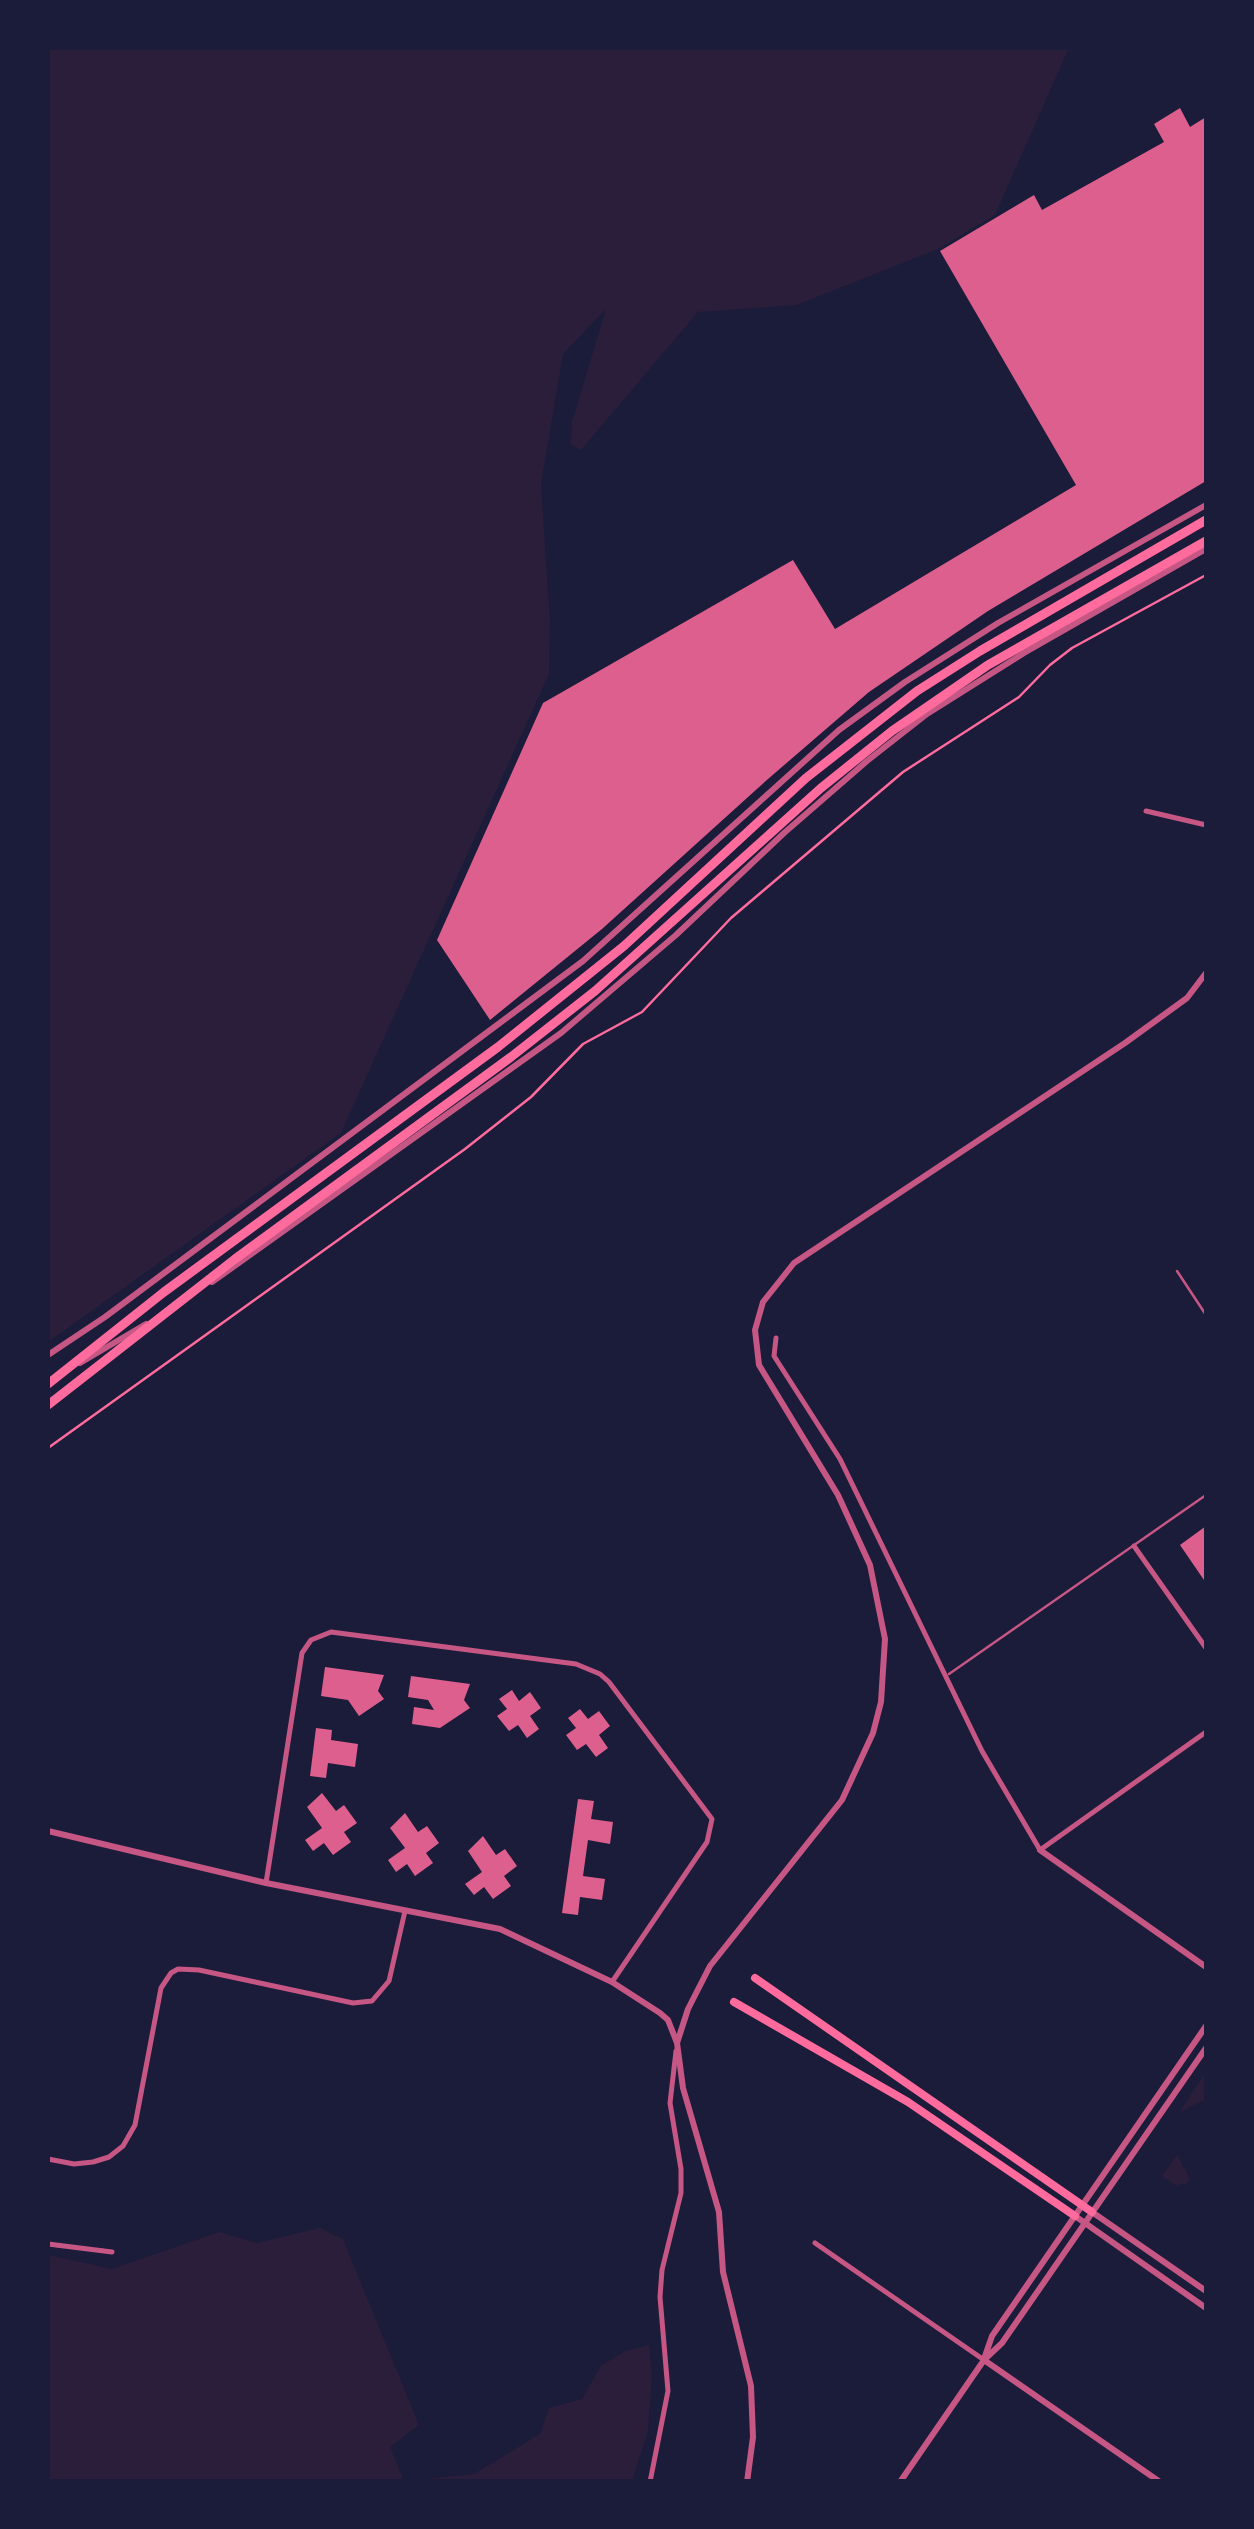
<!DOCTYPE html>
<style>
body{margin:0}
#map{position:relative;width:1254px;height:2529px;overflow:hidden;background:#1b1b3a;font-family:"Asap Condensed",sans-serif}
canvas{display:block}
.frame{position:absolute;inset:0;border:50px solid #1b1b3a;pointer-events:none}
</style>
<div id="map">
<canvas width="1254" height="2529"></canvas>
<div class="frame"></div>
</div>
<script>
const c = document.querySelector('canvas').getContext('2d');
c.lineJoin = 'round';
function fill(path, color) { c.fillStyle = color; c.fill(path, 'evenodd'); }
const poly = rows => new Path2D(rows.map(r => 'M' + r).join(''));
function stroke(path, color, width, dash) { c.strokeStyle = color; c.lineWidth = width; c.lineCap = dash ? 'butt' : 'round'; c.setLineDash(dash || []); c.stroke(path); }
fill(poly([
 [48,48,1069,48,995,215,938,249,797,305,698,312,581,450,571,445,572,422,606,309,563,354,541,484,550,621,549,674,341,1133,48,1342],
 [1206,2072,1206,2099,1180,2112,1180,2111],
 [1177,2154,1190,2179,1185,2185,1181,2183,1178,2187,1162,2176],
 [320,2228,343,2239,419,2425,390,2447,404,2481,48,2481,48,2255,112,2269,219,2232,257,2243],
 [649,2345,652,2376,648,2431,632,2481,405,2481,474,2474,540,2434,549,2408,582,2399,601,2366,625,2351]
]), '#2a1e3b');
fill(poly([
 [1180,108,1190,127,1206,117,1206,481,988,611,869,692,768,779,602,929,490,1020,437,940,543,703,793,560,835,629,1076,485,940,251,1034,195,1042,210,1164,142,1154,124],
 [1206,1526,1206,1583,1180,1545],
 [325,1667,384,1675,378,1691,384,1699,359,1716,348,1700,321,1696],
 [411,1676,470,1684,464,1700,470,1708,440,1728,412,1724,414,1707,434,1710,428,1700,408,1697],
 [512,1690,519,1701,530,1692,541,1708,530,1716,539,1729,527,1738,518,1725,509,1731,497,1716,507,1709,499,1699],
 [580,1709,588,1719,599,1711,610,1726,599,1735,608,1748,596,1757,586,1744,577,1750,566,1735,576,1728,568,1718],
 [316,1728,332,1730,331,1740,358,1744,355,1767,328,1763,326,1778,310,1776],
 [322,1793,336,1811,344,1805,357,1823,344,1832,351,1842,333,1855,324,1843,313,1851,305,1840,322,1828,307,1807],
 [578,1799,594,1801,591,1819,613,1822,610,1844,588,1840,583,1876,605,1879,602,1900,580,1897,578,1915,562,1913],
 [405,1813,418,1832,427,1826,439,1843,426,1853,433,1863,415,1876,407,1864,396,1872,388,1860,405,1848,390,1828],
 [483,1836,496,1855,505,1849,517,1866,504,1876,511,1886,493,1899,484,1887,474,1895,465,1884,482,1872,468,1851]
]), '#dd5f8e');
stroke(poly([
 [48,1448,465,1149,531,1097,583,1044,642,1012,731,918,903,772,1019,697,1050,665,1072,648,1206,575]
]), '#ff6b9d', 2.5);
stroke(poly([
 [1177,1271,1206,1315],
 [949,1674,1206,1495]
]), '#c65784', 2.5);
stroke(poly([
 [1146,811,1206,825],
 [776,1338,774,1356,840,1459,982,1751,1040,1850,1206,1732],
 [1134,1546,1206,1648],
 [266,1883,302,1653,311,1640,331,1632,576,1664,600,1674,609,1682,712,1819,707,1842,612,1982],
 [48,2159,74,2164,93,2162,109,2157,123,2146,135,2125,161,1988,171,1973,178,1969,199,1970,353,2003,372,2001,389,1981,405,1911],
 [815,2243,984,2360],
 [48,2244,112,2252],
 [650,2482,668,2391,660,2297,662,2270,681,2193,681,2169,670,2103,676,2051]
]), '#c65784', 5);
stroke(poly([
 [212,1282,561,1033,676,935,784,833,867,761,927,714,1024,653,1206,549],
 [48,1355,105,1317,583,961,839,730,905,682,998,623,1206,505],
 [80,1363,146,1324],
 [48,1831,266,1883,500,1929,612,1982,660,2013,668,2020,677,2043,683,2088,719,2212,723,2272,751,2386,753,2437,747,2482],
 [1040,1850,1206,1967],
 [677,2043,688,2009,710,1966,842,1800,873,1733,881,1702,885,1639,870,1565,838,1495,759,1365,755,1330,763,1302,794,1263,1125,1043,1187,998,1206,973],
 [1092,2212,1206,2291],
 [1075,2216,1206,2308],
 [984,2359,992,2336,1206,2026],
 [984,2360,1160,2482],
 [900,2482,984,2360,1002,2343,1206,2048]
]), '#c65784', 6);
stroke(poly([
 [755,1978,1092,2212],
 [734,2002,908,2102,1075,2216]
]), '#ff6b9d', 8);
stroke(poly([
 [48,1384,164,1292,498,1047,624,946,806,778,917,691,980,651,1206,520],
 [48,1405,235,1259,511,1057,595,991,821,788,892,731,988,665,1206,541]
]), '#ff6b9d', 9);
</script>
